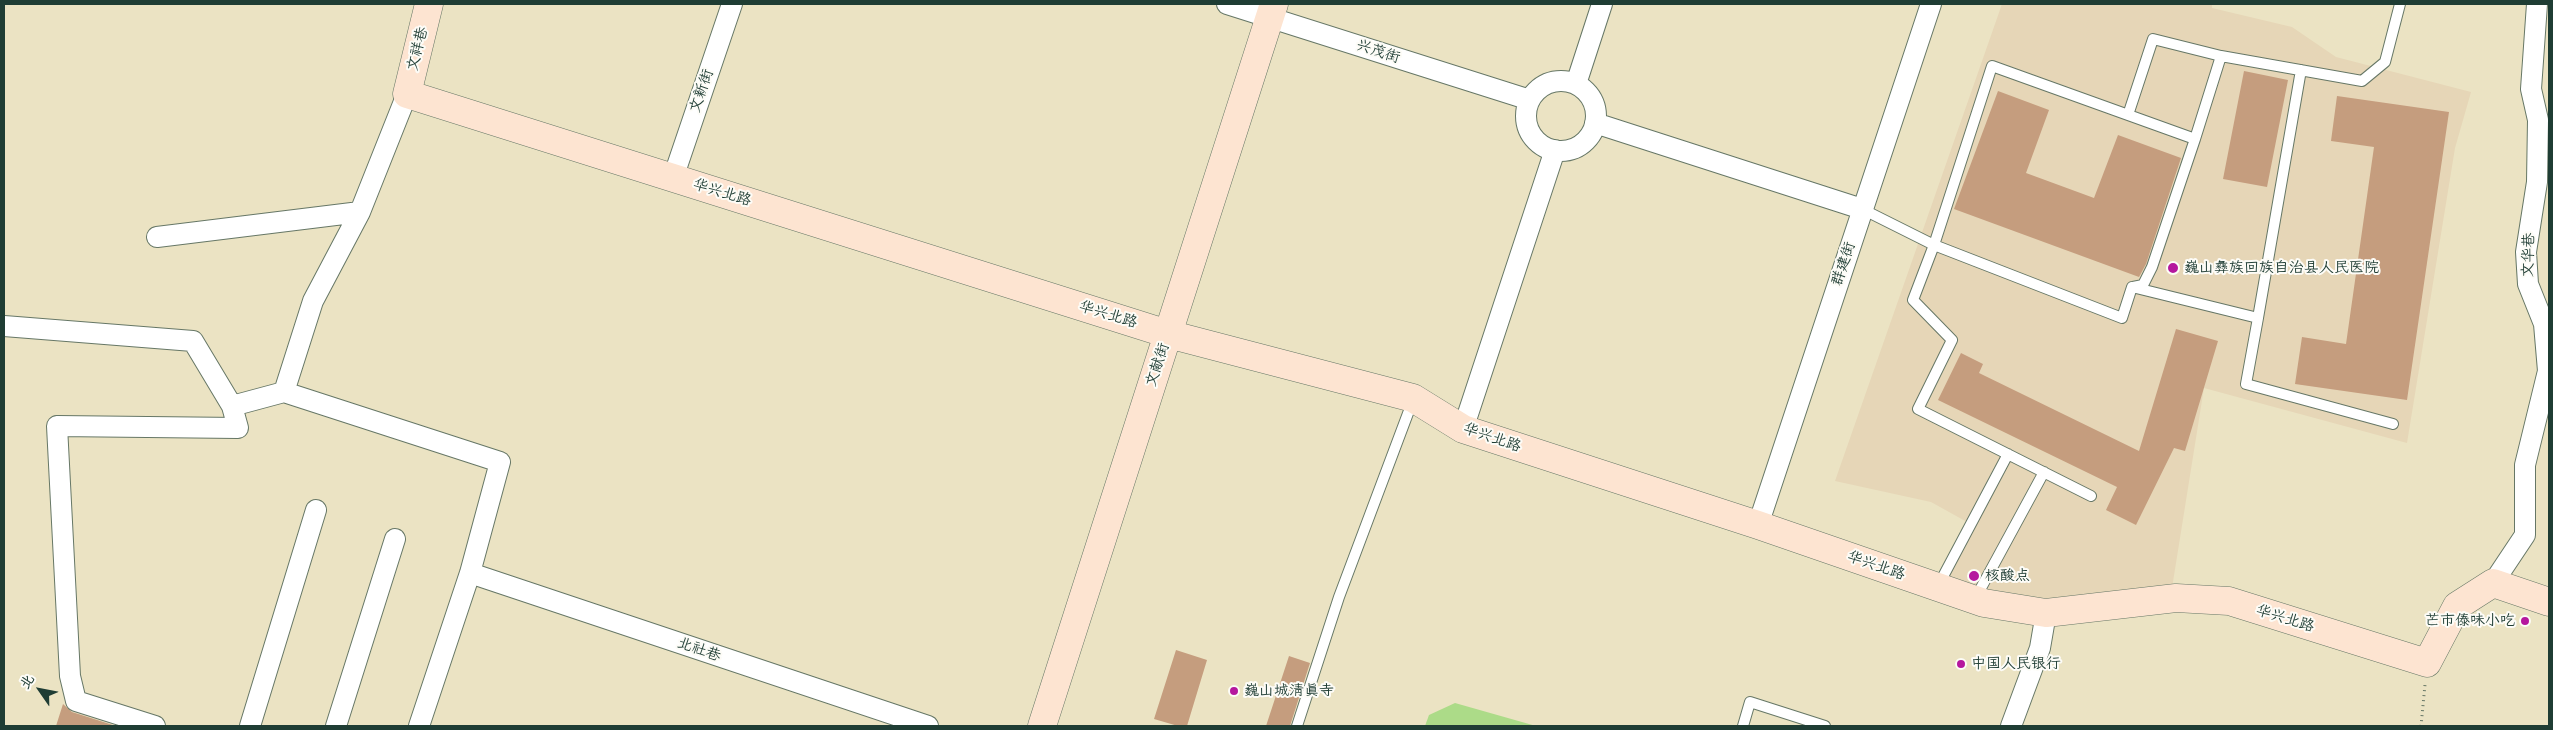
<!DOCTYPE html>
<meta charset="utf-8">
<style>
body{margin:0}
#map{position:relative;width:2553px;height:730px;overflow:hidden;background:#ebe3c3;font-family:Sriracha,"LXGW WenKai TC",sans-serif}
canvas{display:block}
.frame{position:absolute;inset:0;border:5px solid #1f3d34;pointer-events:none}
.north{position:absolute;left:15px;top:665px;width:50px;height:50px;-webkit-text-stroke:4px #fdfcf7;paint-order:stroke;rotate:303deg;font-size:14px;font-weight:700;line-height:20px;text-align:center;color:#1f3d34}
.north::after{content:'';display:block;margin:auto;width:18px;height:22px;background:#1f3d34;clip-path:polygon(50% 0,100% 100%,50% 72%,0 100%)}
</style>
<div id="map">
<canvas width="2553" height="730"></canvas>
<div class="frame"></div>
<div class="north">北</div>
</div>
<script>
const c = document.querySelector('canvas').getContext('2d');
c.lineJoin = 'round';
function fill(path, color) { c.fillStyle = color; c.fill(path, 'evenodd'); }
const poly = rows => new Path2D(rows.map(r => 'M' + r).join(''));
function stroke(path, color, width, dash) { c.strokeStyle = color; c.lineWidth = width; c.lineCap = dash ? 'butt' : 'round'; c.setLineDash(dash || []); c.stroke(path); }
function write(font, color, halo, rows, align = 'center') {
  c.font = font + ' Sriracha,"LXGW WenKai TC",sans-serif'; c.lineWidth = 4; c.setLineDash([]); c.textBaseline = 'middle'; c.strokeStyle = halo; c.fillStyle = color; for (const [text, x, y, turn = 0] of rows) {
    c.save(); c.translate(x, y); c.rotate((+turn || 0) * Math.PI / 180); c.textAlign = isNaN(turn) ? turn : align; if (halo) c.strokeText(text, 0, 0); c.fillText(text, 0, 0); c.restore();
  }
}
fill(poly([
 [2002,4,2212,4,2212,8,2292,27,2336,57,2471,92,2455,148,2407,443,2204,388,2172,588,2057,605,1985,596,1943,575,1967,522,1931,502,1835,481]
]), '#e6d6b7');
fill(poly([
 [1455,703,1536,726,1425,726,1429,715]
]), '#acdb88');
fill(poly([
 [2244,71,2288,80,2267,187,2223,179],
 [1998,91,2049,110,2026,173,2094,198,2118,135,2181,158,2146,264,2139,277,1954,209],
 [2337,96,2449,112,2407,400,2295,384,2302,337,2346,344,2374,147,2331,141],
 [2176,329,2218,341,2185,451,2174,448,2136,525,2106,510,2117,487,1938,400,1961,353,1983,364,1979,373,2139,451],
 [1176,650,1207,660,1187,726,1178,726,1154,719],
 [1289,656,1310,663,1290,726,1266,726],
 [63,704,72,712,116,726,56,726]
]), '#c59d7e');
const lane = poly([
 [2128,115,2153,39,2221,56],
 [1862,209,1934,245,2122,318,2132,287,2258,318,2301,70],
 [2133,287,2143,285,2152,267,2195,139],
 [2258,318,2246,384,2393,424],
 [2091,496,1918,409,1952,340,1913,300,1934,245,1992,66,2195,139,2221,56,2362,81,2385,62,2400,4],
 [1938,586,2008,454],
 [1975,599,2044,472],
 [1297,726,1339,597,1413,400],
 [1743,726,1750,702,1825,726]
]);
const street = poly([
 [1227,4,1530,100],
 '1526 116a35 35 0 1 1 70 0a35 35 0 1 1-70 0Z',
 [1576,84,1602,4],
 [1595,123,1862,209],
 [673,178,732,4],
 [157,237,360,212,407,94],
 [4,326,193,341,232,406,284,392,500,462,470,573,419,726],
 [284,392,313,301,360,212],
 [1463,429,1555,150],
 [1758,525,1931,4],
 [470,573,928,726],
 [2493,583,2525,535,2525,465,2548,371,2544,324,2528,284,2526,252,2537,182,2538,120,2531,89,2537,4],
 [155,726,76,701,70,676,57,426,238,428,232,406],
 [250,726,316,510],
 [336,726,395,539],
 [2011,726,2040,648,2046,613]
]);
const secondary = poly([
 [429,4,407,94,1168,334,1413,398,1463,429,1758,525,1984,603,2046,613,2176,598,2229,601,2427,663,2457,606,2493,583,2549,602],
 [1042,726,1274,4]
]);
stroke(lane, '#676', 12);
stroke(street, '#676', 22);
stroke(secondary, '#676', 29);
stroke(poly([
 [2421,726,2425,685]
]), '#676', 3, [1, 4]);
stroke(lane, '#fff', 10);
stroke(street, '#fff', 20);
stroke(secondary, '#fde4d1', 28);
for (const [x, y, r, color] of [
 [2173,268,6,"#b5179e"],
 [1974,576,6,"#b5179e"],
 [2525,621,5,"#b5179e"],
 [1961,664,5,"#b5179e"],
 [1234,691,5,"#b5179e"]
]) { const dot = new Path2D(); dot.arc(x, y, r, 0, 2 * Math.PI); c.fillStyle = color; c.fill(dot); stroke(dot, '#fdfcf7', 2); }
write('15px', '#1f3d34', '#fdfcf7', [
 ["文祥巷",418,49,-76],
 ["兴茂街",1378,52,18],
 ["文新街",702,91,-71],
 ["华兴北路",722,193,17],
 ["文华巷",2529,255,-88],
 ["群建街",1844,264,-72],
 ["华兴北路",1108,315,17],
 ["文献街",1158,365,-72],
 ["华兴北路",1492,438,19],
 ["华兴北路",1876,566,19],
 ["华兴北路",2285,619,17],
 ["北社巷",699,650,19]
]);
write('15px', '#1f3d34', '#fdfcf7', [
 ["巍山彝族回族自治县人民医院",2184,268],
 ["核酸点",1985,576],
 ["芒市傣味小吃",2515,621,"right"],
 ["中国人民银行",1971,664],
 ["巍山城清真寺",1244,691]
], 'left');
</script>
